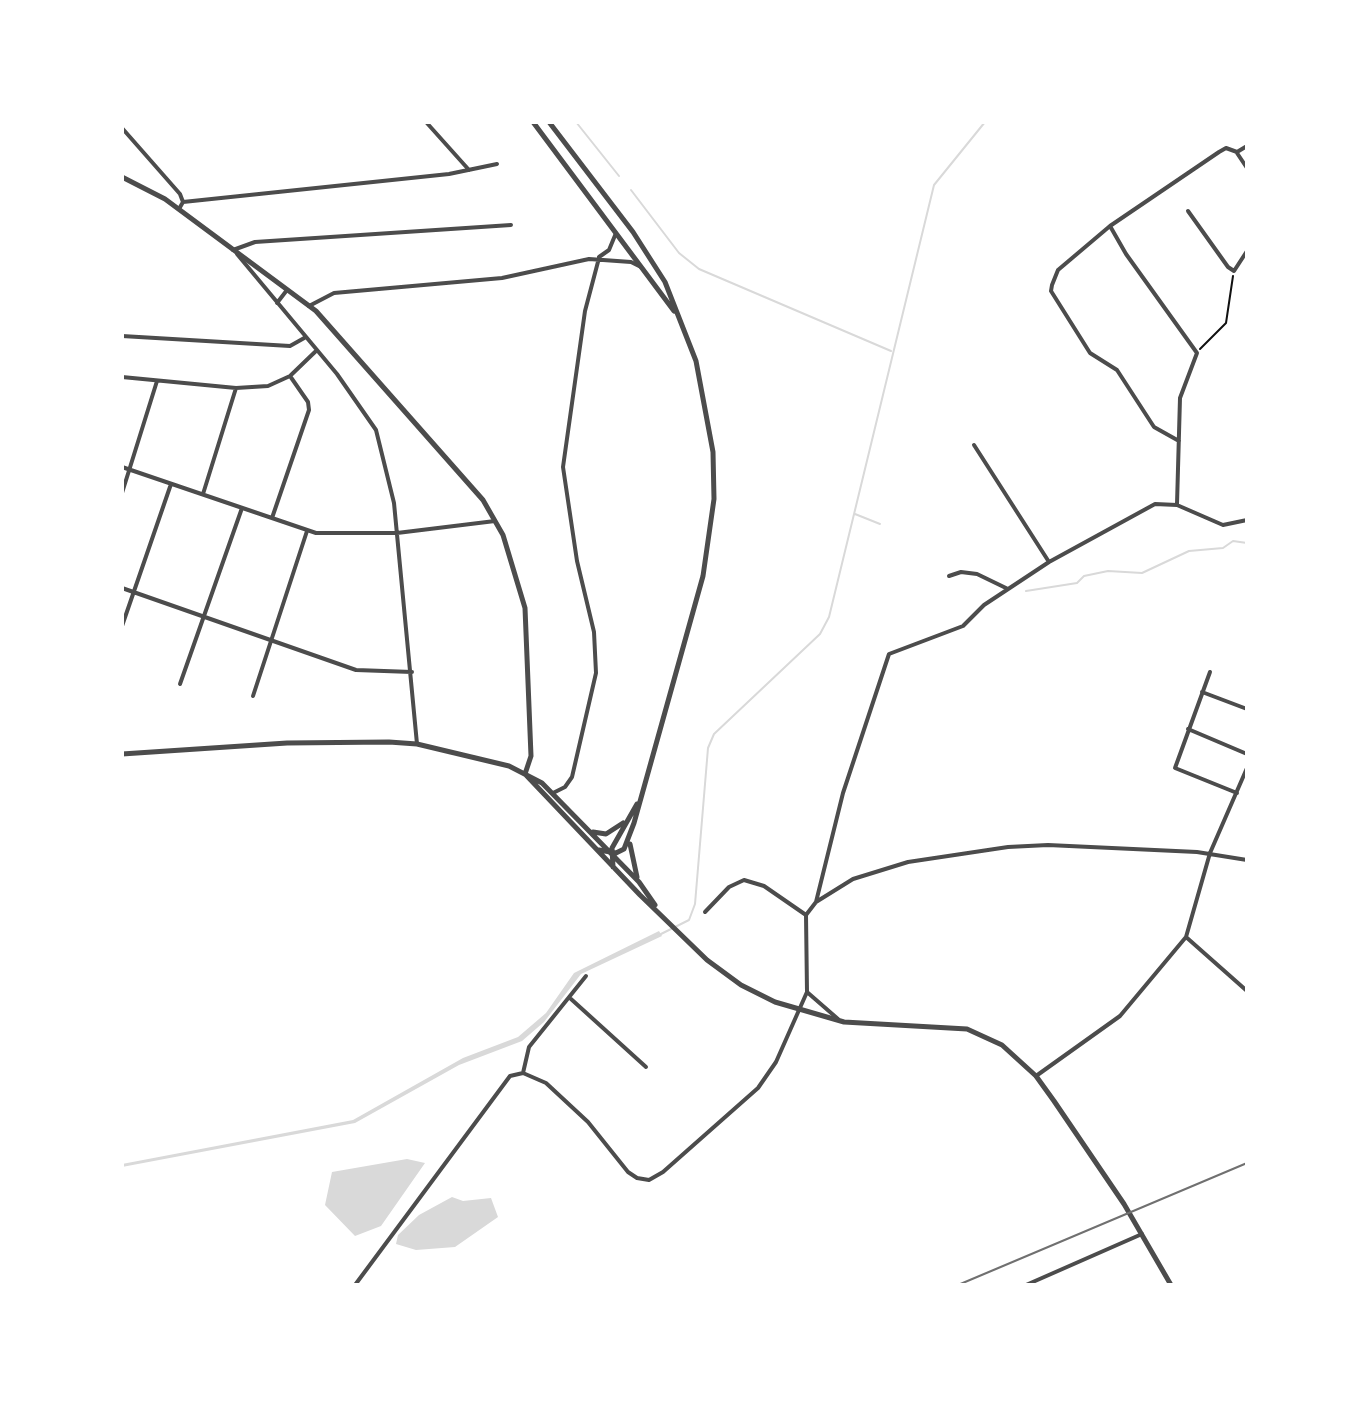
<!DOCTYPE html>
<style>
body{margin:0}
#map{position:relative;width:1369px;height:1407px;overflow:hidden;background:#fff;font-family:Mulish,sans-serif}
canvas{display:block}
.frame{position:absolute;inset:0;border:124px solid #fff;pointer-events:none}
</style>
<div id="map">
<canvas width="1369" height="1407"></canvas>
<div class="frame"></div>
</div>
<script>
const c = document.querySelector('canvas').getContext('2d');
c.lineJoin = 'round';
function fill(path, color) { c.fillStyle = color; c.fill(path, 'evenodd'); }
const poly = rows => new Path2D(rows.map(r => 'M' + r).join(''));
function stroke(path, color, width, dash) { c.strokeStyle = color; c.lineWidth = width; c.lineCap = dash ? 'butt' : 'round'; c.setLineDash(dash || []); c.stroke(path); }
fill(poly([
 [659,931,662,936,581,974,544,1022,522,1041,459,1065,355,1123,122,1167,122,1164,353,1120,463,1058,518,1037,546,1013,574,973],
 [407,1159,425,1163,381,1226,355,1236,325,1205,332,1172],
 [452,1197,463,1201,491,1198,498,1217,455,1247,416,1250,396,1244,398,1235,419,1215]
]), '#d9d9d9');
stroke(poly([
 [576,122,619,176],
 [631,190,679,253,699,269,891,351],
 [855,514,880,524],
 [1026,591,1077,583,1084,576,1108,571,1142,573,1189,551,1223,548,1233,541,1247,543],
 [661,934,689,920,695,904,708,748,714,734,820,634,829,617,934,185,985,122]
]), '#d9d9d9', 2);
stroke(poly([
 [1200,349,1226,323,1233,276]
]), '#111', 2);
stroke(poly([
 [426,122,469,170],
 [122,128,180,194,183,202,179,209],
 [1237,153,1247,168],
 [183,202,449,174,497,164],
 [1188,211,1228,267,1234,271,1247,251],
 [1110,226,1126,254,1197,353,1180,398,1177,504],
 [233,250,255,242,511,225],
 [237,254,337,374,376,430,394,503,417,744],
 [599,257,609,250,616,233],
 [277,303,287,290],
 [309,306,334,293,502,278,589,259,631,262,641,267],
 [122,336,290,346,306,337],
 [122,377,236,388,268,386,290,376,317,350],
 [1179,441,1154,427,1117,370,1090,353,1051,291,1052,285,1058,270,1110,226,1219,152,1226,148,1237,152,1247,146],
 [974,445,1049,562],
 [122,467,316,533,397,533,495,521],
 [122,493,157,381],
 [203,494,236,388],
 [272,518,309,410,308,402,290,376],
 [949,576,961,572,977,574,1008,589],
 [122,588,356,670,412,672],
 [122,626,171,484],
 [1210,672,1175,768,1237,793],
 [180,684,242,508],
 [1202,692,1247,709],
 [253,696,307,531],
 [1188,729,1247,754],
 [553,793,565,787,572,777,596,673,594,632,577,561,563,467,585,311,599,258],
 [816,902,843,793,889,654,963,626,984,605,1049,562,1155,504,1177,505,1223,525,1247,520],
 [705,912,729,887,744,880,764,886,806,915],
 [1186,937,1247,991],
 [571,999,646,1067],
 [838,1019,807,992,806,915,816,902,853,879,908,862,1008,847,1048,845,1197,852,1247,860],
 [523,1073,529,1047,586,976],
 [1036,1076,1120,1016,1186,937,1210,853,1247,768],
 [355,1285,510,1076,523,1073,546,1083,588,1122,628,1172,637,1178,649,1180,663,1172,758,1088,776,1062,807,992],
 [1026,1285,1142,1234]
]), '#4c4c4c', 4);
stroke(poly([
 [533,122,674,311],
 [549,122,633,232,665,282,696,361,713,452,714,499,703,576,634,823,624,849,616,853,599,850],
 [122,177,165,199,316,311,483,500,503,535,525,608,531,756,525,774],
 [122,754,287,743,389,742,417,744,509,766,542,783,639,882,655,905],
 [525,774,640,895,707,960,741,985,775,1002,844,1022,967,1029,1002,1045,1036,1076,1054,1101,1124,1204,1171,1285],
 [593,832,606,834,623,823],
 [630,844,637,877],
 [613,867,612,848,637,804]
]), '#4c4c4c', 5);
stroke(poly([
 [958,1285,1247,1163]
]), '#707070', 2);
</script>
